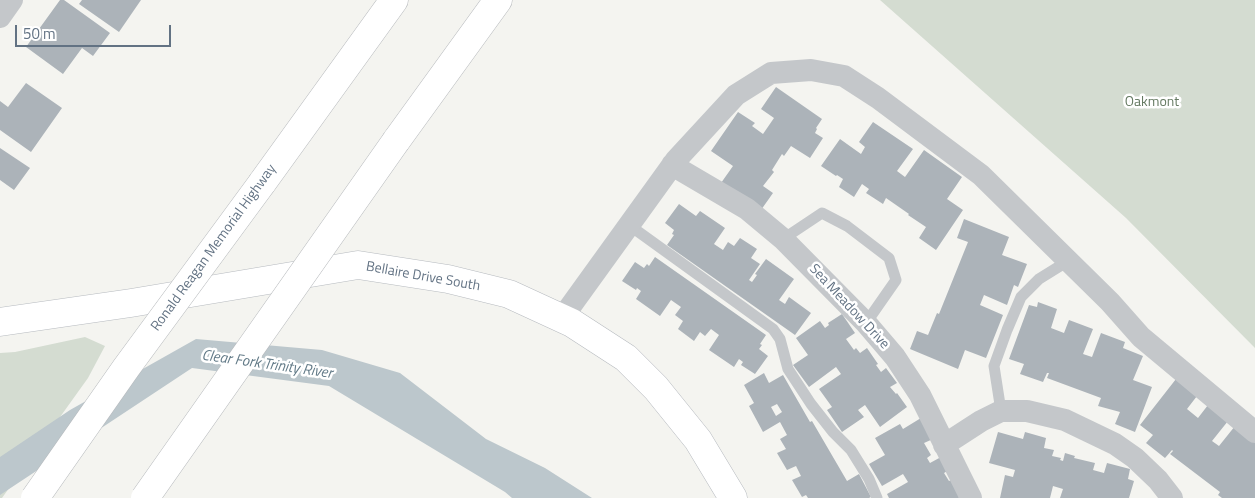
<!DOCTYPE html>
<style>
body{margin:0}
#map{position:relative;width:1255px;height:498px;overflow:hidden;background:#f4f4f0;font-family:"Titillium Web",sans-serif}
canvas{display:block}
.scale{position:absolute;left:15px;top:25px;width:156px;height:22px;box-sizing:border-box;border:2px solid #627283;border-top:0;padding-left:6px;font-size:15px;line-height:18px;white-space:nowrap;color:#627283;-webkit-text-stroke:4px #fff;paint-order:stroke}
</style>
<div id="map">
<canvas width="1255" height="498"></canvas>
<div class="scale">50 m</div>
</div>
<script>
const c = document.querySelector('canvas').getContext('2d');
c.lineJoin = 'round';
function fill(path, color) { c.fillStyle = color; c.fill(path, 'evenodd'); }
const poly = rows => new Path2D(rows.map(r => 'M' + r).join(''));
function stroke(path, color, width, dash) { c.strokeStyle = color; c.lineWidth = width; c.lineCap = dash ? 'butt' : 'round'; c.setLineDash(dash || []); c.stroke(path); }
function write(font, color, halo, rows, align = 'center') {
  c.font = font + ' "Titillium Web",sans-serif'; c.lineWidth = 5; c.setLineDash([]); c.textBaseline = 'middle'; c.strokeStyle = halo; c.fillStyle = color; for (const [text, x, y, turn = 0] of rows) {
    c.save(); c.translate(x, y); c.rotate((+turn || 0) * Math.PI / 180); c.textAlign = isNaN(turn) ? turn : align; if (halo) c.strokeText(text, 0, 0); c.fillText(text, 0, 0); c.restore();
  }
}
fill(poly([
 [880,0,1255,0,1255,348,1126,218],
 [85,337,105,346,88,378,2,498,0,498,0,353,15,352]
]), '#d4dcd1');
fill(poly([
 [196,339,322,350,400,373,486,439,545,468,592,498,512,498,505,492,329,386,192,368,0,495,0,457,70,410]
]), '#bcc7cc');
fill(poly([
 [60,0,64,0,110,33,93,56,82,48,63,74,26,47],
 [82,0,141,0,119,32,79,4],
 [26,83,62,108,31,152,0,130,0,101,8,107],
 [776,87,822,119,816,128,817,129,815,133,823,138,810,158,791,146,784,156,782,154,772,170,774,172,763,186,773,193,761,210,721,183,733,166,711,151,738,112,755,123,752,126,763,134,774,118,761,109],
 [873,122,913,149,897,171,905,177,924,150,962,177,947,199,963,210,936,250,919,238,926,227,908,215,909,214,886,198,883,204,866,193,869,189,862,184,854,197,839,187,843,179,837,175,836,176,821,166,840,139,861,154,865,147,859,142],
 [0,148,30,168,14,190,0,180],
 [679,204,696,216,700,211,725,228,714,244,723,250,728,242,734,246,740,238,757,249,751,258,760,264,749,280,752,282,757,275,755,274,766,259,794,279,779,300,785,304,789,297,811,313,795,335,667,245,674,235,672,234,674,230,665,223],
 [964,219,1009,237,1002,255,1027,264,1018,287,1014,285,1007,305,984,295,980,305,1003,315,986,358,965,350,958,369,910,349,917,331,928,335,937,313,939,314,968,242,957,238],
 [655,257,766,335,760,344,762,345,759,349,768,356,755,374,741,365,743,362,739,359,734,367,709,350,719,335,711,329,705,336,700,332,694,341,678,329,683,321,675,315,681,307,671,300,660,316,636,299,641,291,637,288,636,290,622,281,635,262,644,268,647,264,649,266],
 [1038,302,1057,309,1051,328,1064,333,1069,320,1093,329,1083,354,1092,357,1101,333,1125,342,1123,348,1143,356,1133,380,1152,387,1135,432,1115,424,1120,412,1098,406,1101,398,1047,378,1049,373,1047,373,1043,382,1020,374,1024,364,1009,359,1029,305,1037,307],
 [842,314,855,333,846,339,854,350,856,348,860,353,867,348,878,364,876,365,881,372,886,368,897,383,890,387,896,394,897,393,907,407,880,427,865,405,858,410,864,417,842,432,827,410,832,407,819,389,841,374,836,367,809,387,793,365,808,355,796,338,820,321,825,328,829,325,828,323],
 [764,373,769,383,783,375,810,422,812,421,847,481,859,474,871,497,869,498,808,498,806,495,802,497,792,480,801,476,796,466,787,470,777,453,786,449,780,439,787,435,780,422,763,432,749,406,754,403,744,385],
 [777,404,782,412,776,416,771,407],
 [1176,379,1197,396,1187,409,1198,418,1208,405,1228,421,1212,441,1219,446,1235,426,1255,441,1255,498,1222,498,1218,495,1220,492,1170,454,1173,451,1172,450,1165,458,1146,443,1153,435,1140,425],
 [921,418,933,439,924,443,931,455,927,458,930,463,941,457,949,470,944,473,949,481,955,478,959,498,889,498,887,494,908,482,903,474,882,486,869,464,885,455,875,438,900,424,903,429],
 [998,432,1023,439,1025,432,1046,438,1044,448,1054,450,1052,456,1061,458,1060,460,1063,461,1065,453,1075,456,1074,458,1095,463,1093,470,1104,473,1107,463,1130,469,1128,479,1134,481,1129,498,1060,498,1063,489,1053,486,1050,498,1000,498,1005,475,1013,477,1015,470,989,463]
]), '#acb3b9');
const secondary = poly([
 [0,322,131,303,358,265,448,279,509,294,572,323,626,358,656,388,698,440,733,498]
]);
const highway = poly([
 [396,141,498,0],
 [262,183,394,0]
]);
stroke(secondary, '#b6babf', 29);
stroke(highway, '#b6b9bc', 29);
stroke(poly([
 [629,225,773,329,780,339,788,369,811,404,833,432,851,450,869,479,877,498],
 [783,239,822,213,847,226,889,258,896,280,866,323],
 [1001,411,994,366,1007,330,1021,297,1039,279,1068,261]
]), '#c4c7ca', 11);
stroke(poly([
 [0,17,12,0],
 [672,165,747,209,783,239,866,323,895,357,920,395,971,498],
 [562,318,676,160,736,95,771,73,811,70,844,76,878,98,981,175,1110,302,1141,337,1255,432],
 [944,445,981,421,1001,411,1027,411,1065,420,1115,444,1135,458,1158,480,1172,498]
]), '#c4c7ca', 22);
stroke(secondary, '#fff', 28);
stroke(highway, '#fff', 28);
const highwayBridge = poly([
 [35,498,126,368,262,183],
 [145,498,396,141]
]);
stroke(highwayBridge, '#b6b9bc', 29, []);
stroke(highwayBridge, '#fff', 28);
write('14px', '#647961', '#fff', [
 ["Oakmont",1152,103]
]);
write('14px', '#627283', '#fff', [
 ["Ronald Reagan Memorial Highway",214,248,-54],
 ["Bellaire Drive South",423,277,10],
 ["Sea Meadow Drive",849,307,47]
]);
write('italic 15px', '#627a87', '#fff', [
 ["Clear Fork Trinity River",267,365,8]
]);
</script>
